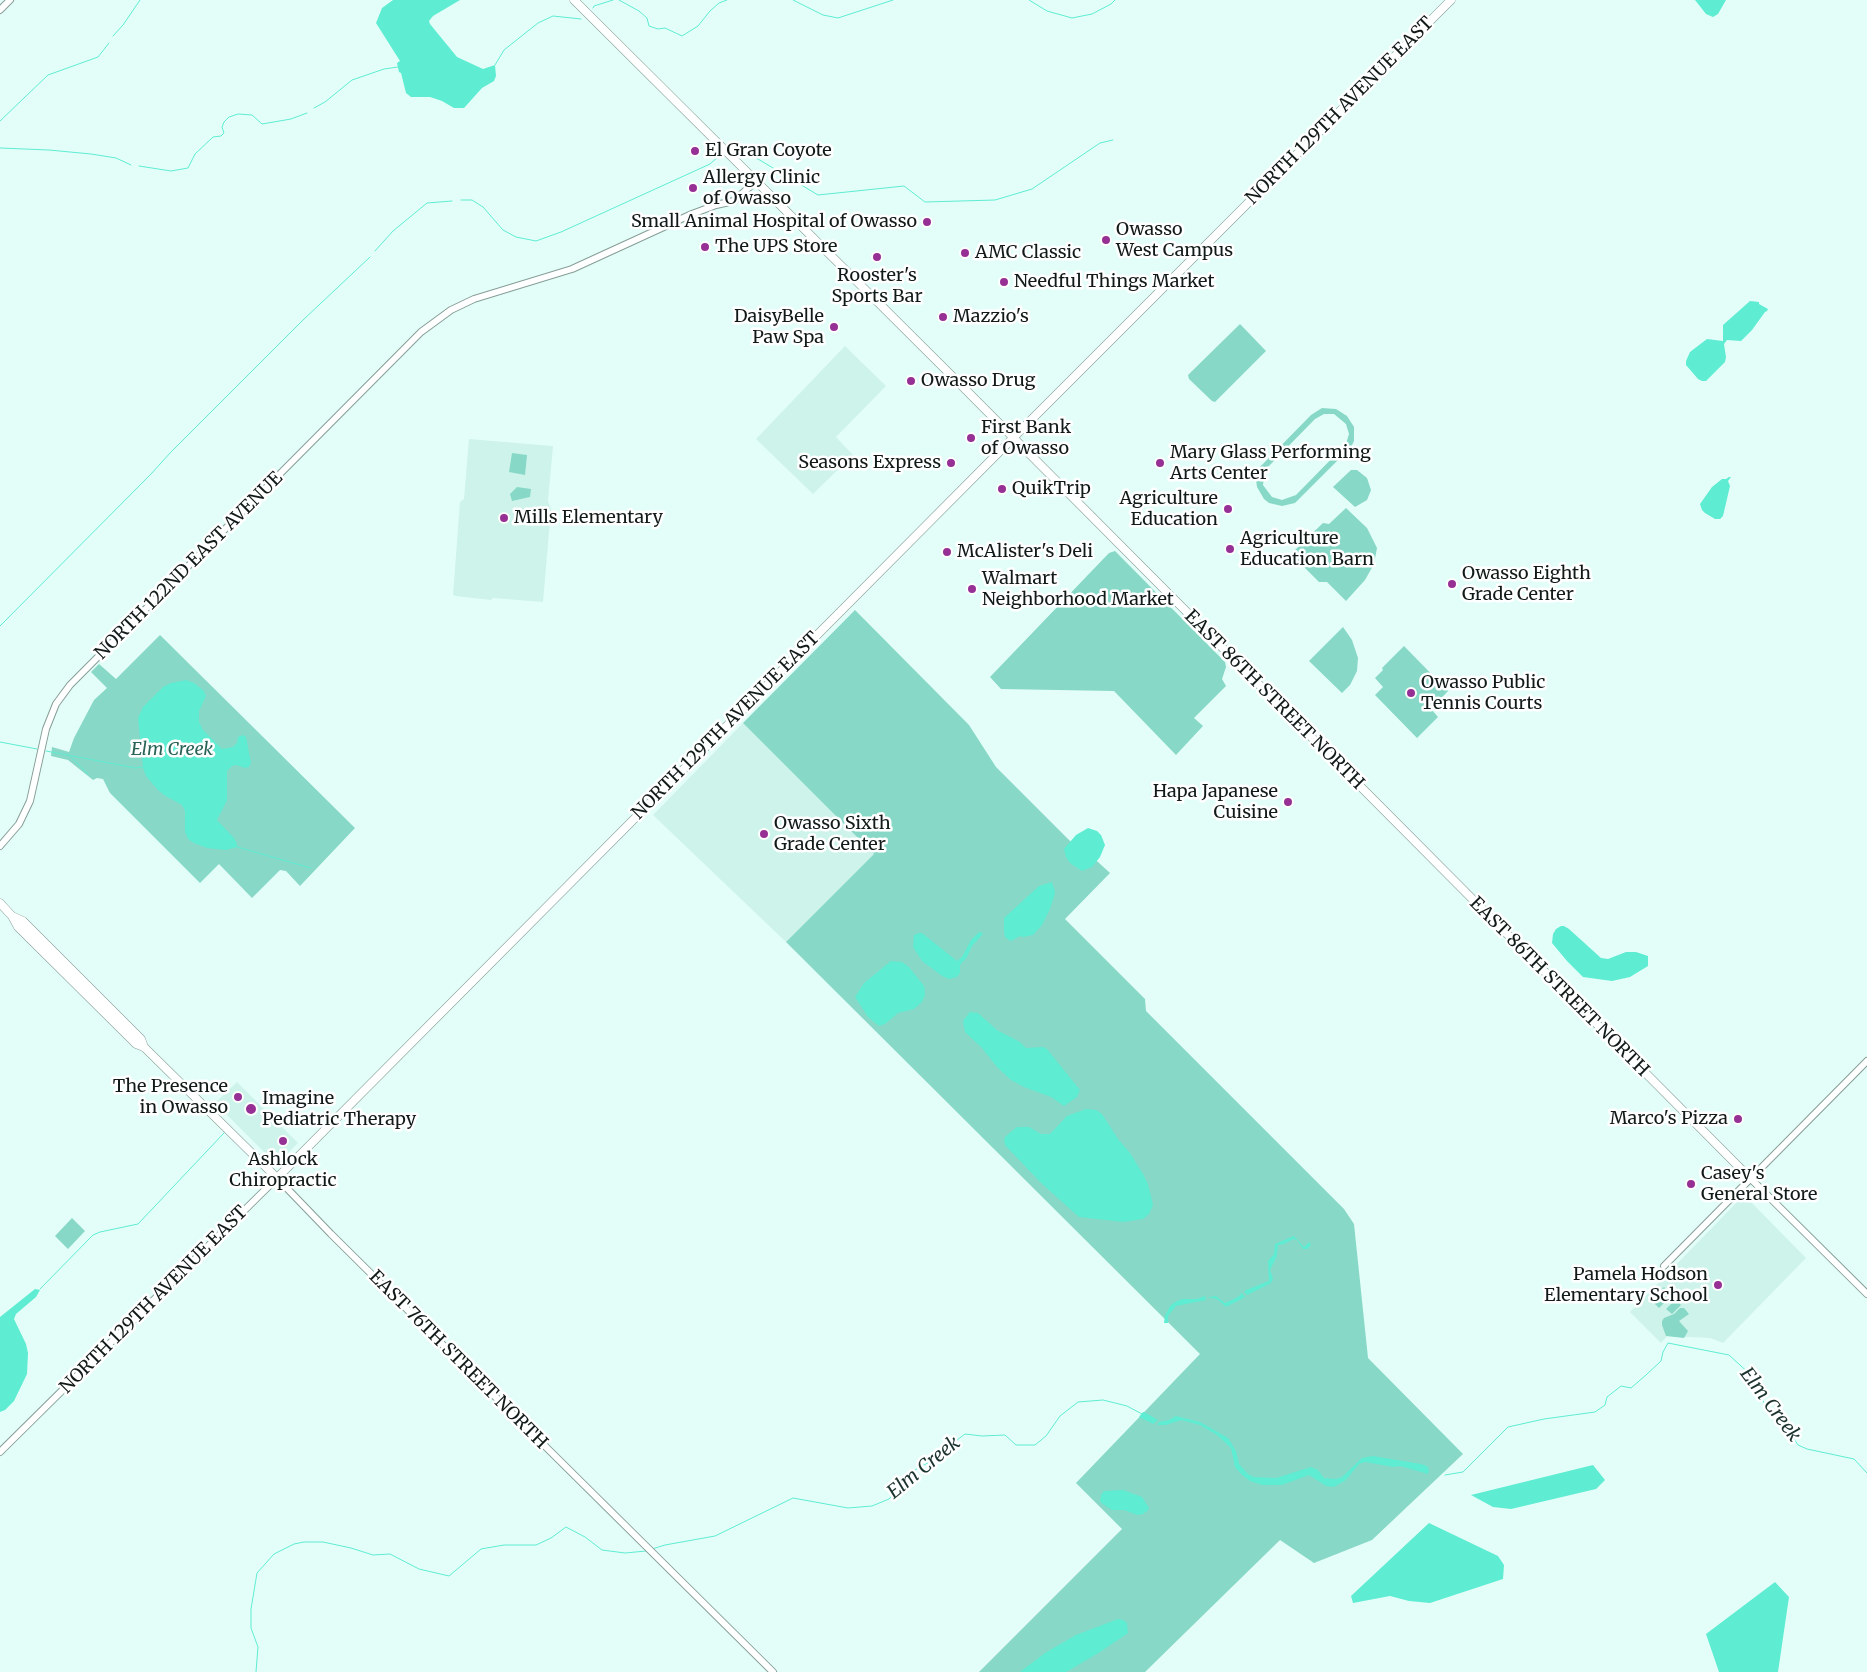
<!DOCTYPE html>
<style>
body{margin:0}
canvas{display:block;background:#e3fef8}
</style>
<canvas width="1867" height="1672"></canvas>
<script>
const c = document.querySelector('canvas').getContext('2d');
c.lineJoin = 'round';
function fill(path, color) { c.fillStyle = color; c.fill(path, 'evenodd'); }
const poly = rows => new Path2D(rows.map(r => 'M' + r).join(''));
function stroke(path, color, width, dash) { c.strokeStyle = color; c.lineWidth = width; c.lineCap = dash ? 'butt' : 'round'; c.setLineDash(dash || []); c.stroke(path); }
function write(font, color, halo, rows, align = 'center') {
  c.font = font + ' Merriweather,serif'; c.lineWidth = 5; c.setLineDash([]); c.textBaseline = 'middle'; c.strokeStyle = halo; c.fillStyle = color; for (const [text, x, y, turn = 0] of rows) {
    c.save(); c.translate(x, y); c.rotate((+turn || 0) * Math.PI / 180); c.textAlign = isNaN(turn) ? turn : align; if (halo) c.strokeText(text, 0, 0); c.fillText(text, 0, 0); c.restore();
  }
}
fill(poly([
 [845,346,886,386,836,437,853,455,813,494,756,439],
 [469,439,553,446,548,501,551,509,543,602,493,598,491,600,456,596,453,595,460,502,464,499],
 [743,723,874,854,786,942,653,815],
 [237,1082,298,1143,278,1163,275,1163,215,1103],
 [1746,1197,1806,1258,1723,1343,1710,1338,1667,1336,1661,1343,1630,1312,1741,1198,1743,1200]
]), '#cef3ea');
fill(poly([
 [1240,324,1266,351,1215,402,1212,401,1189,379,1188,375],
 [1322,408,1336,409,1347,416,1354,427,1354,441,1351,447,1295,503,1282,506,1269,503,1264,499,1257,487,1256,480,1260,467,1311,415],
 [1324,414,1334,414,1346,424,1349,434,1346,444,1296,495,1282,500,1272,497,1263,485,1265,470,1315,419],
 [512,453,527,455,525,475,509,472],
 [1351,470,1357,470,1367,478,1371,490,1367,500,1355,507,1333,487],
 [517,487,531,489,530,497,512,501,510,494],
 [1346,508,1367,528,1377,548,1374,564,1365,580,1346,601,1327,582,1319,582,1295,558,1295,550,1323,523,1329,524],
 [1115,551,1225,662,1226,667,1222,679,1226,686,1194,718,1203,726,1176,755,1114,691,1001,689,990,677,1109,553],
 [855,610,969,725,996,767,1069,840,1098,862,1110,873,1065,919,1145,999,1146,1011,1344,1209,1354,1224,1368,1358,1463,1454,1372,1540,1314,1563,1280,1540,1145,1672,979,1672,1122,1529,1076,1483,1200,1354,786,942,874,854,743,723],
 [1343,627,1352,640,1358,658,1357,671,1350,685,1342,693,1309,661],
 [160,635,355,828,300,886,286,871,280,870,252,898,219,864,200,883,110,793,103,779,97,778,93,780,68,760,51,756,52,747,69,752,74,738,94,700,107,688,91,672,99,664,116,679],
 [1404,646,1448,691,1431,709,1438,717,1417,738,1375,695,1383,687,1375,678,1383,670,1382,668],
 [72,1218,85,1231,68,1249,55,1236],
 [1664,1287,1672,1295,1659,1308,1651,1300],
 [1676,1299,1681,1305,1672,1314,1666,1309],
 [1680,1308,1684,1308,1689,1314,1679,1321,1688,1331,1684,1338,1666,1336,1662,1325,1662,1321,1664,1318,1674,1314]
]), '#87d8c7');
fill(poly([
 [393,0,460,0,433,16,429,21,430,24,457,57,483,69,495,65,496,76,494,81,482,88,464,108,454,108,442,101,430,97,411,97,406,93,401,73,399,72,397,63,400,61,376,23,382,8],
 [1695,0,1726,0,1718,14,1713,17,1706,14],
 [1750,301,1759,302,1759,304,1768,309,1767,311,1765,312,1752,330,1741,341,1727,340,1724,344,1726,357,1725,362,1706,381,1702,381,1698,379,1686,365,1686,361,1690,352,1707,339,1723,341,1723,325],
 [1729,477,1731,477,1728,481,1730,486,1723,516,1720,519,1715,519,1705,513,1702,510,1700,504,1712,487,1722,479,1726,479],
 [186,680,194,683,204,691,206,696,199,711,199,722,203,730,222,749,233,747,237,743,238,737,243,735,246,737,251,763,249,767,245,768,236,765,232,766,227,771,227,800,217,820,234,838,237,844,237,847,226,850,207,848,194,843,188,839,185,832,185,811,182,805,164,795,158,790,146,776,143,768,138,718,143,707,163,687,171,683],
 [1088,828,1097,831,1101,835,1105,845,1100,857,1092,867,1082,871,1070,863,1066,857,1064,849,1076,835],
 [1052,882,1055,892,1054,897,1049,911,1042,925,1033,935,1023,937,1020,936,1011,941,1009,940,1005,937,1004,930,1004,918,1039,886],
 [1561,926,1564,926,1569,929,1601,958,1608,959,1626,952,1636,952,1648,956,1648,966,1630,977,1612,981,1583,977,1567,961,1552,943,1553,934,1556,929],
 [979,932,983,933,982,935,972,946,967,957,960,965,960,973,957,977,949,979,942,976,922,961,913,947,914,935,919,933,922,933,957,961,962,957,971,940],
 [891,961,902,962,909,967,924,986,925,995,922,1002,914,1009,898,1013,885,1024,879,1026,868,1017,855,997,864,983],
 [970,1012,978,1013,997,1030,1020,1042,1026,1048,1043,1047,1047,1049,1080,1090,1077,1097,1064,1106,1051,1097,1024,1087,1011,1080,997,1067,982,1048,965,1032,963,1021],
 [1086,1109,1096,1110,1102,1114,1118,1139,1130,1153,1143,1174,1148,1184,1153,1205,1149,1214,1143,1219,1123,1222,1079,1217,1040,1182,1005,1145,1004,1139,1006,1136,1017,1127,1029,1127,1041,1134,1050,1134,1067,1116],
 [1294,1236,1304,1247,1309,1242,1311,1245,1307,1249,1303,1249,1297,1240,1293,1239,1284,1244,1278,1245,1277,1256,1270,1270,1273,1278,1271,1283,1247,1295,1244,1291,1269,1281,1268,1261,1274,1254,1275,1244],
 [35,1289,40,1290,36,1297,16,1314,14,1319,26,1344,28,1353,27,1374,14,1401,5,1410,0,1412,0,1317],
 [1242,1293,1245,1297,1226,1307,1217,1299,1208,1297,1216,1296,1225,1303,1238,1297],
 [1205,1296,1206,1300,1176,1306,1168,1316,1168,1323,1164,1323,1165,1316,1170,1306,1175,1302,1182,1299,1197,1299],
 [1143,1412,1146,1413,1158,1420,1153,1424,1139,1417],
 [1176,1416,1200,1422,1228,1438,1236,1451,1239,1464,1248,1474,1254,1477,1276,1478,1311,1467,1318,1470,1324,1478,1336,1479,1342,1477,1362,1458,1373,1456,1421,1464,1427,1466,1429,1470,1428,1474,1400,1466,1394,1467,1365,1462,1359,1464,1346,1480,1334,1487,1326,1486,1309,1475,1282,1485,1262,1485,1250,1481,1242,1475,1235,1467,1231,1448,1217,1435,1200,1425,1181,1420,1166,1425,1157,1425,1159,1422,1169,1420],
 [1593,1465,1605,1480,1596,1489,1511,1509,1493,1507,1471,1495],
 [1123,1490,1142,1497,1149,1508,1148,1510,1143,1514,1137,1515,1124,1510,1112,1510,1100,1502,1101,1495,1104,1491],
 [1429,1523,1498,1556,1504,1565,1503,1579,1430,1603,1409,1601,1390,1596,1353,1603,1351,1596],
 [1775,1582,1789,1597,1778,1672,1719,1672,1706,1634],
 [1118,1619,1123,1620,1127,1623,1128,1633,1100,1652,1068,1671,1065,1672,1020,1672,1045,1653,1076,1635]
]), '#5eecd2');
stroke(poly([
 [619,0,639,11,647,18,649,26,658,29,665,28,682,36,698,26,710,11,719,3,727,0],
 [793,0,823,15,838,18,893,0],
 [1029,0,1047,11,1072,18,1092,14,1111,4,1115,0],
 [593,8,594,6,613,0],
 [113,36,123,25,140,0],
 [495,65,504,50,538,23,553,16,581,19],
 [314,108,325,102,352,80,384,69,398,67],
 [0,121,48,75,98,57,109,43],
 [0,148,49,150,91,154,116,158,131,165],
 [738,152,748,153,818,195,904,186,925,202,995,200,1032,189,1100,143,1113,140],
 [139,166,171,171,188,168,195,154,213,137,221,136,224,133,222,127,224,122,229,117,238,114,252,115,262,124,291,119,307,113],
 [461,200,472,200,483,207,503,230,516,237,536,241,561,232,710,164,719,156],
 [375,251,393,231,427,203,452,201],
 [0,626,151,474,171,452,303,320,370,257],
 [0,742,37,749],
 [46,751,120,765,135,768,143,767],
 [71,757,88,774],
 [237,847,311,868],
 [40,1289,93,1235,100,1232,138,1224,224,1133],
 [1445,1475,1463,1472,1508,1427,1544,1419,1595,1412,1605,1405,1607,1397,1621,1386,1631,1388,1646,1375,1661,1361,1663,1352,1668,1343,1729,1355,1752,1376,1754,1388,1765,1404,1788,1430,1798,1445,1807,1449,1854,1459,1867,1473],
 [652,1549,665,1545,715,1536,793,1498,848,1508,872,1506,889,1499,915,1470,949,1451,953,1443,965,1434,982,1436,1005,1435,1016,1445,1035,1445,1046,1436,1060,1416,1078,1402,1103,1400,1127,1406,1142,1414],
 [256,1672,258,1647,251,1628,251,1609,257,1573,274,1554,294,1544,304,1542,323,1542,351,1548,373,1555,390,1554,419,1569,449,1576,481,1549,504,1545,536,1545,551,1538,566,1527,585,1537,602,1550,625,1553,646,1551]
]), '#5eecd2', 1);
const minor = poly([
 [0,10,10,0],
 [0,846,19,824,30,801,46,729,56,704,70,685,421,332,451,310,474,299,572,269,692,214,716,205,734,201,756,181],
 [1751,1179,1867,1294],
 [1664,1266,1867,1061],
 [0,1452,277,1178,331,1234,773,1672]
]);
const major = poly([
 [574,0,952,376,1751,1179],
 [0,903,12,916,23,921,141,1039,144,1047],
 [12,916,18,927,136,1044,144,1047,277,1178,1019,432,1451,0]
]);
stroke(minor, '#869e98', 8);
stroke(major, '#869e98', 9);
stroke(minor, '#fff', 6);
stroke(major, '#fff', 8);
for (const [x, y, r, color] of [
 [695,151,5,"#963094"],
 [693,188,5,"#963094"],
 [927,222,5,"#963094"],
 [1106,240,5,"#963094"],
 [705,247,5,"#963094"],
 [965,253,5,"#963094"],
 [877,257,5,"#963094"],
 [1004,282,5,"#963094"],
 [943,317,5,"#963094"],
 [834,327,5,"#963094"],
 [911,381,5,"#963094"],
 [971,438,5,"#963094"],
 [951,463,5,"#963094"],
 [1160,463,5,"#963094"],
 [1002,489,5,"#963094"],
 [1228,509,5,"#963094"],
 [504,518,5,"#963094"],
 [1230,549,5,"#963094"],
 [947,552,5,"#963094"],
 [1452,584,5,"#963094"],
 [972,589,5,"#963094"],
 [1411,693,5,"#963094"],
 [1288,802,5,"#963094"],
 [764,834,5,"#963094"],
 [238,1097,5,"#963094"],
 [251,1109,6,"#963094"],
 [1738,1119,5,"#963094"],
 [283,1141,5,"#963094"],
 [1691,1184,5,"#963094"],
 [1718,1285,5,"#963094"]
]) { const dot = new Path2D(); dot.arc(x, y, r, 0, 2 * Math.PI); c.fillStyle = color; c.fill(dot); stroke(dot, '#fff', 2); }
write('18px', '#111a18', '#fff', [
 ["NORTH 129TH AVENUE EAST",1340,111,-45],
 ["NORTH 122ND EAST AVENUE",189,566,-45],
 ["EAST 86TH STREET NORTH",1274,700,45],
 ["NORTH 129TH AVENUE EAST",726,726,-45],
 ["EAST 86TH STREET NORTH",1559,987,45],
 ["NORTH 129TH AVENUE EAST",154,1300,-45],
 ["EAST 76TH STREET NORTH",458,1360,45]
]);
write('18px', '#111a18', '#fff', [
 ["El Gran Coyote",705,151],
 ["Allergy Clinic",703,178],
 ["of Owasso",703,199],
 ["Small Animal Hospital of Owasso",917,222,"right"],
 ["Owasso",1116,230],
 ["West Campus",1116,251],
 ["The UPS Store",715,247],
 ["AMC Classic",975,253],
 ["Rooster's",877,276,"center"],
 ["Sports Bar",877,297,"center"],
 ["Needful Things Market",1014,282],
 ["DaisyBelle",824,317,"right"],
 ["Paw Spa",824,338,"right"],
 ["Mazzio's",953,317],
 ["Owasso Drug",921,381],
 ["First Bank",981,428],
 ["of Owasso",981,449],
 ["Mary Glass Performing",1170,453],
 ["Arts Center",1170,474],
 ["Seasons Express",941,463,"right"],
 ["QuikTrip",1012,489],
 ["Agriculture",1218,499,"right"],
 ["Education",1218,520,"right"],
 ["Mills Elementary",514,518],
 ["Agriculture",1240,539],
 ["Education Barn",1240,560],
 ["McAlister's Deli",957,552],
 ["Owasso Eighth",1462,574],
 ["Grade Center",1462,595],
 ["Walmart",982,579],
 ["Neighborhood Market",982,600],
 ["Owasso Public",1421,683],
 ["Tennis Courts",1421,704],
 ["Hapa Japanese",1278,792,"right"],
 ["Cuisine",1278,813,"right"],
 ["Owasso Sixth",774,824],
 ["Grade Center",774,845],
 ["The Presence",228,1087,"right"],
 ["in Owasso",228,1108,"right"],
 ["Imagine",262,1099],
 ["Pediatric Therapy",262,1120],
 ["Marco's Pizza",1728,1119,"right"],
 ["Ashlock",283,1160,"center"],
 ["Chiropractic",283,1181,"center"],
 ["Casey's",1701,1174],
 ["General Store",1701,1195],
 ["Pamela Hodson",1708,1275,"right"],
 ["Elementary School",1708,1296,"right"]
], 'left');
write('italic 18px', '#296358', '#fff', [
 ["Elm Creek",172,750]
]);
write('italic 19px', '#1c342e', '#fff', [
 ["Elm Creek",1770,1405,53],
 ["Elm Creek",924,1468,-39]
]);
</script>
